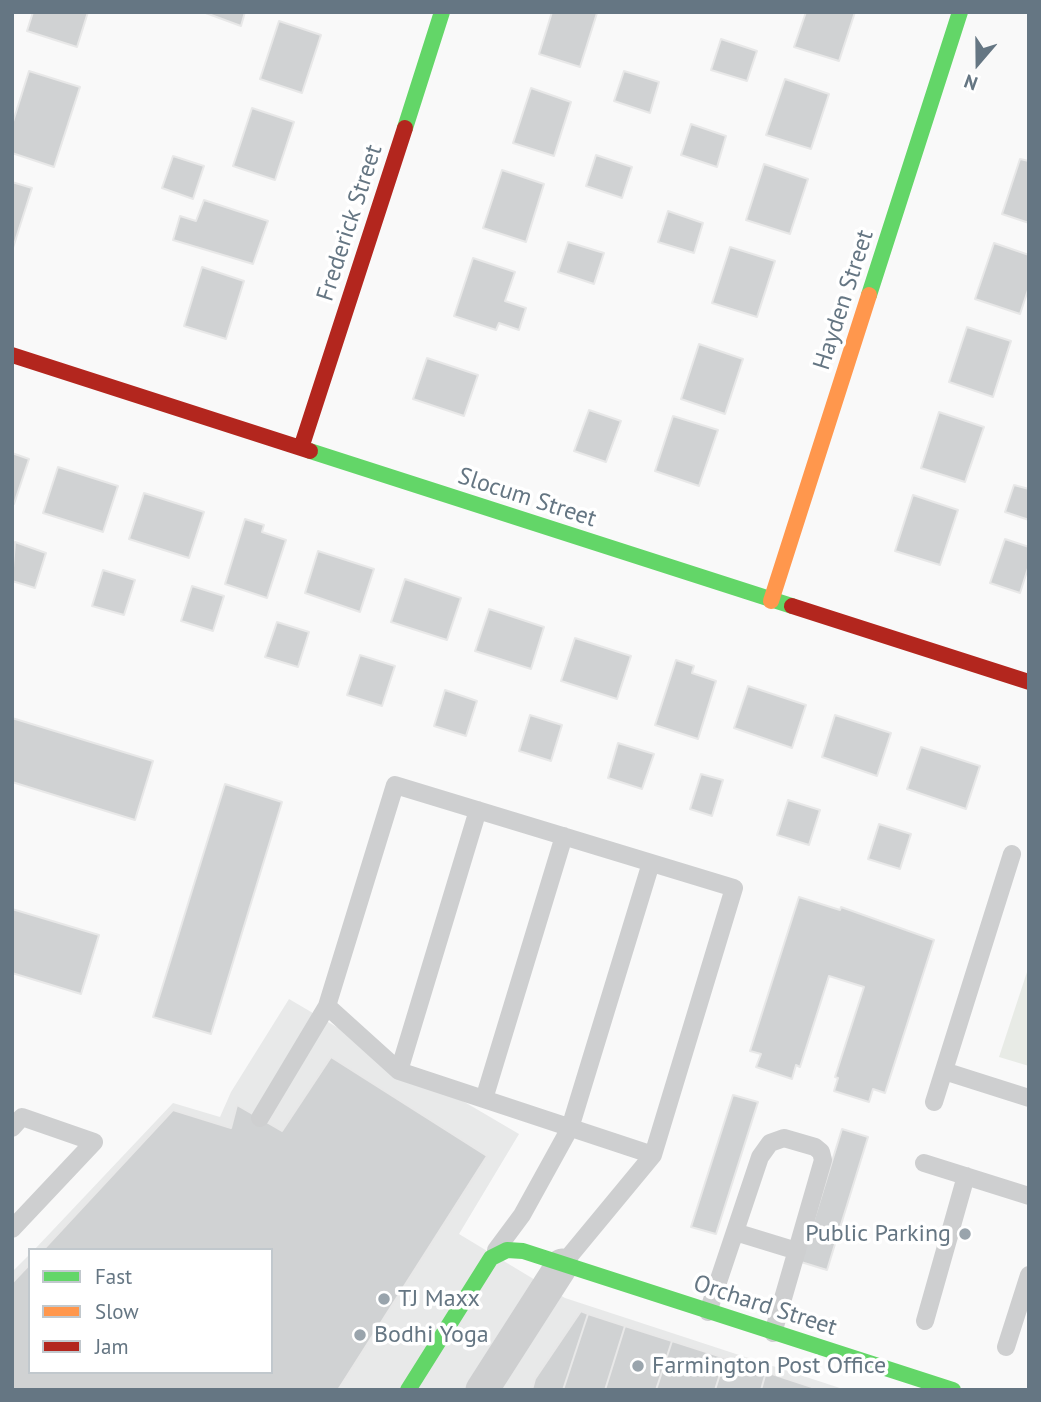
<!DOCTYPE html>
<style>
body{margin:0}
#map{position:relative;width:1041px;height:1402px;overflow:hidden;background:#f9f9f9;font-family:"PT Sans",sans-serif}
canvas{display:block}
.frame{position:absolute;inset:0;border:14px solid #657683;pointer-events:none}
.legend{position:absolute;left:28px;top:1248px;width:245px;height:126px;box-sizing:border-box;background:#fff;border:2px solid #c1c8cd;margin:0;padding:9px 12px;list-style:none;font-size:21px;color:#657683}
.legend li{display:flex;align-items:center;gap:14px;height:35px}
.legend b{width:35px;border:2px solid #c1c8cd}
.north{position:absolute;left:943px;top:28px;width:70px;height:70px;-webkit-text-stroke:5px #fff;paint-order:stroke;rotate:200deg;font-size:19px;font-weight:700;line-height:28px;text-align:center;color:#657683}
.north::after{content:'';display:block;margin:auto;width:24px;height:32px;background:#657683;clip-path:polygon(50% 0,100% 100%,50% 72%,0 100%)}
</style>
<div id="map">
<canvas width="1041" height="1402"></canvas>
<div class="frame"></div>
<ul class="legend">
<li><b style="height:9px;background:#63d668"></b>Fast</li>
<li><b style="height:9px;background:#ff974d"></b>Slow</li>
<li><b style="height:9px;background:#b3261e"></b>Jam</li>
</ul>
<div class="north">N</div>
</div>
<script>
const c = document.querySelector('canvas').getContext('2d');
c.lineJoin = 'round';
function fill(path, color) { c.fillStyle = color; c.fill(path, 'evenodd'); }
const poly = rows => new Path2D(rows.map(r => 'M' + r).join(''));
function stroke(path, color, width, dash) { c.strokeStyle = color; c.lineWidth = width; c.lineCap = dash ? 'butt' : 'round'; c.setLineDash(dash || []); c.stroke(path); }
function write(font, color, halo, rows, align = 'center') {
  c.font = font + ' "PT Sans",sans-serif'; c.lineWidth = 7; c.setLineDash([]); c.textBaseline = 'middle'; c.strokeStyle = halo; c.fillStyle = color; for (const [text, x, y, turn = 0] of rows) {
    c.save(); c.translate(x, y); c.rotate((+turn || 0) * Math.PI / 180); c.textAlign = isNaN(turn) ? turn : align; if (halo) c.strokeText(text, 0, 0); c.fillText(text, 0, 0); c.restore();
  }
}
fill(poly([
 [289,999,519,1134,459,1234,565,1298,846,1390,12,1390,12,1272,30,1254,30,1372,271,1372,271,1250,34,1250,173,1103,220,1117,231,1092]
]), '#e8e9e9');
fill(poly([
 [1029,966,1029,1066,999,1057]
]), '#e8ebe6');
const building = poly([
 [33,12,88,12,77,47,27,31,33,12],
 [203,12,245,12,241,26,203,12],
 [552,12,597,13,580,67,539,54,552,12],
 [806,12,855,12,839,61,794,47,806,12],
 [279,21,321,35,302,93,260,79,279,21],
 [721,39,757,51,747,81,711,70,721,39],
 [29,71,80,87,54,167,12,153,12,125,29,71],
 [624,71,659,82,650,113,614,101,624,71],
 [785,79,829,94,811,149,766,135,785,79],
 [531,88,571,102,554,156,513,143,531,88],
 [252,108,294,122,275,180,233,166,252,108],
 [691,124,726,136,717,167,681,155,691,124],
 [596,155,632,167,622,198,586,186,596,155],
 [173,156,204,166,193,199,162,188,173,156],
 [1020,159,1029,161,1029,223,1002,214,1020,159],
 [764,164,808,179,790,234,746,220,764,164],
 [502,170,544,184,526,242,483,228,502,170],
 [12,182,32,188,12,251,12,182],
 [204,200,268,221,253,264,173,240,180,216,196,221,204,200],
 [668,211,703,223,694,253,658,242,668,211],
 [568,242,604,253,594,284,558,272,568,242],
 [994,243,1029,255,1029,287,1020,314,975,299,994,243],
 [730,247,775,261,757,317,712,303,730,247],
 [473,258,515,272,505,301,526,308,519,330,499,323,496,330,454,316,473,258],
 [202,267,244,281,226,339,184,326,202,267],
 [967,327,1011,341,993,397,949,382,967,327],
 [699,344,743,359,725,414,681,399,699,344],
 [427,358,478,375,464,416,413,399,427,358],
 [589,410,621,421,606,462,574,451,589,410],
 [939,412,984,427,965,482,921,468,939,412],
 [673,416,718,430,699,486,655,471,673,416],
 [12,453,29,459,14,504,12,503,12,453],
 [58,467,118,486,103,532,43,513,58,467],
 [1014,485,1029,489,1029,520,1005,512,1014,485],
 [144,493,204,512,189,558,129,539,144,493],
 [913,495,958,510,940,565,895,551,913,495],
 [245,519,264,525,262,532,286,540,267,598,225,584,245,519],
 [1005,539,1029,547,1029,565,1020,593,990,583,1005,539],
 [15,542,46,553,35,588,12,581,15,542],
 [318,551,374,569,360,612,305,593,318,551],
 [103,570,135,580,124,615,92,606,103,570],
 [405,579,461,598,447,640,391,622,405,579],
 [192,586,224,596,213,631,181,621,192,586],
 [489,609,544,627,531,669,475,651,489,609],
 [277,622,309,632,298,667,265,657,277,622],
 [575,638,631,656,617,699,561,681,575,638],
 [360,655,395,666,382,706,347,695,360,655],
 [676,660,694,666,692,673,716,681,698,739,655,725,676,660],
 [748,686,806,705,792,748,734,728,748,686],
 [445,690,477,701,466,736,434,726,445,690],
 [530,715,562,725,551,761,519,751,530,715],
 [835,715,891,733,877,776,822,757,835,715],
 [12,718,153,761,135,820,12,782,12,718],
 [618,743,654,754,642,789,608,778,618,743],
 [921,747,980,766,966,809,907,789,921,747],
 [701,774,723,780,712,816,690,809,701,774],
 [225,784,282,802,211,1034,153,1017,225,784],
 [788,800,820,810,809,845,777,835,788,800],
 [879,824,911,834,900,869,868,859,879,824],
 [799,897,840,910,841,907,934,940,885,1093,873,1089,869,1102,834,1091,838,1078,835,1077,864,987,829,976,800,1067,796,1065,792,1079,756,1067,761,1054,750,1051,799,897],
 [12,909,99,935,81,994,12,973,12,909],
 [331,1057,487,1156,338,1390,12,1390,12,1283,30,1264,30,1372,271,1372,271,1250,43,1250,173,1110,231,1128,237,1105,282,1131,331,1057],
 [733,1095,758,1102,716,1234,691,1227,733,1095],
 [842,1129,868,1137,827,1270,801,1262,842,1129],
 [581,1311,588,1314,563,1390,532,1390,535,1379,581,1311],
 [588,1314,625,1326,605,1390,563,1390,588,1314],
 [625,1326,672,1341,656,1390,605,1390,625,1326],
 [672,1341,725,1358,715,1390,656,1390,672,1341],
 [725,1358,766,1372,761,1390,715,1390,725,1358],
 [766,1372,821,1390,761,1390,766,1372]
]);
fill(building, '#d0d2d3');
stroke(building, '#e8e8e8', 2);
stroke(poly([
 [327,1006,399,1071,653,1155],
 [399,1071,478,810],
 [944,1071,1029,1098],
 [484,1099,564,836],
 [934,1102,1012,854],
 [260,1118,327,1006,395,785,734,888,653,1155,562,1265],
 [12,1128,22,1117,94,1142,12,1229],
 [924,1163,1029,1196],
 [735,1232,797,1251],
 [496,1250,522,1215,570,1128,651,863],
 [708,1312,760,1157,770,1143,784,1138,815,1147,821,1152,823,1160,773,1333],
 [925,1321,966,1176],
 [1006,1347,1029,1275]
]), '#cecfd0', 18);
stroke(poly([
 [482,1390,562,1265]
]), '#cecfd0', 33);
stroke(poly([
 [405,128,442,12],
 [869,295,960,12],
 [310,451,792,606],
 [408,1390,491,1258,507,1250,523,1251,953,1390]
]), '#63d668', 16);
stroke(poly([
 [771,601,869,295]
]), '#ff974d', 16);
stroke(poly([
 [12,355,310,451],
 [301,448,405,128],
 [792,606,1029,682]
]), '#b3261e', 16);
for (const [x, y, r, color] of [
 [965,1234,7,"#99a4ac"],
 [384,1299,7,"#99a4ac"],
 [360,1335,7,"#99a4ac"],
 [638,1366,7,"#99a4ac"]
]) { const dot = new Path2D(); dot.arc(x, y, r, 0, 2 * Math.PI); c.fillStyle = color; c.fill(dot); stroke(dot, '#fff', 2.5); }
write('24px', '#657683', '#fff', [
 ["Frederick Street",350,223,-72],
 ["Hayden Street",844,300,-72],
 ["Slocum Street",527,498,18],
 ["Orchard Street",765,1306,18]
]);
write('24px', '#657683', '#fff', [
 ["Public Parking",951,1234,"right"],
 ["TJ Maxx",398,1299],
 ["Bodhi Yoga",374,1335],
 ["Farmington Post Office",652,1366]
], 'left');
</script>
